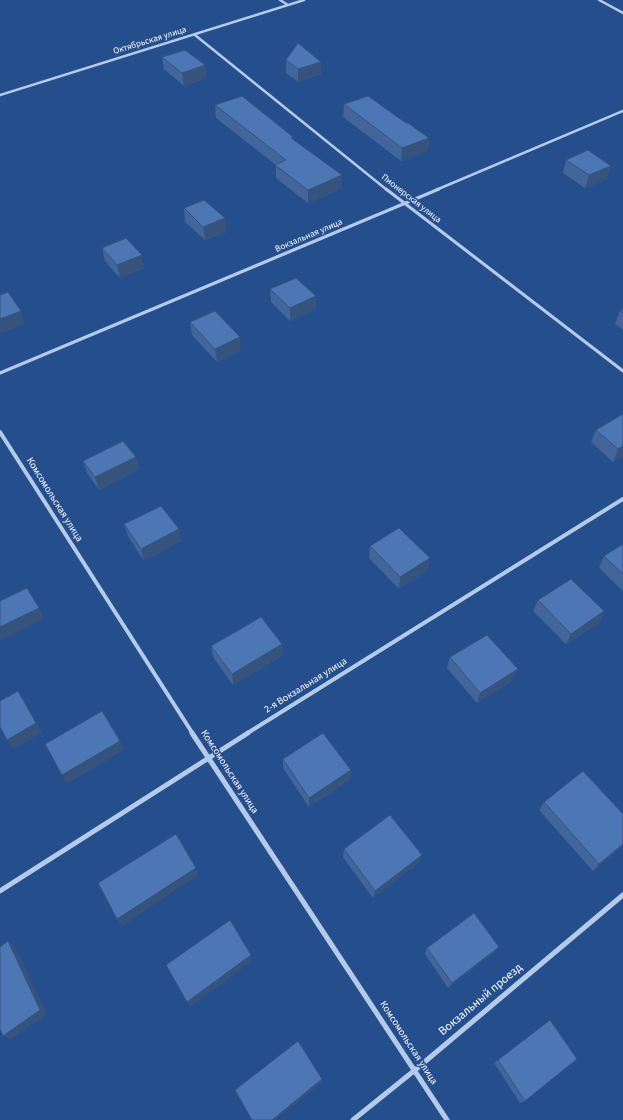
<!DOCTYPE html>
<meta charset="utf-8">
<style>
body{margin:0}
canvas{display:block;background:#254e8d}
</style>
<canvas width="623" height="1120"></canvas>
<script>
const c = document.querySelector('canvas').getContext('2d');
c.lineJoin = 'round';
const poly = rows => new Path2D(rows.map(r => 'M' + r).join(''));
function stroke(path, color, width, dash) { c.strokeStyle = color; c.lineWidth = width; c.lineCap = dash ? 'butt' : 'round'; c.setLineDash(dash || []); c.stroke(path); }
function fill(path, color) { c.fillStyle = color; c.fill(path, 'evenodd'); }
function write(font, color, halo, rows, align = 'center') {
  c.font = font + ' "Source Sans 3",sans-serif'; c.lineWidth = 3; c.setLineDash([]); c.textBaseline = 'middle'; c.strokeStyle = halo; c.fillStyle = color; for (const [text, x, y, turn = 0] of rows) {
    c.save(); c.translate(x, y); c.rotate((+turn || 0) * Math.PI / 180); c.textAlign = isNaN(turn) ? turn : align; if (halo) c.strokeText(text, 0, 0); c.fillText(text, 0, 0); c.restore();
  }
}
stroke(poly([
 [280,0,288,5],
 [599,0,623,13],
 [195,35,387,190],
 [0,95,304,0],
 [436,190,623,111]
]), '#b4caeb', 2.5);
stroke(poly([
 [386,189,623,371],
 [0,373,439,189]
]), '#b4caeb', 3);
stroke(poly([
 [0,432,193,734],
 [246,734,623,499]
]), '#b4caeb', 4);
stroke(poly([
 [192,733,447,1120],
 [0,891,248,733],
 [353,1120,415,1070,623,895]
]), '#b4caeb', 5);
fill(poly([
 [162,57,205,65,206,78,184,86,164,69],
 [286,60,321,62,321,74,298,82,286,73],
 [344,104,406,123,429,138,428,151,401,161,343,117],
 [215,105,293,137,293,139,342,188,308,203,276,178,276,165,216,118],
 [566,160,607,179,585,188,563,173],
 [184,208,225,218,226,232,205,240,185,222],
 [102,248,144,268,120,278,105,261],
 [270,289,316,296,316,309,290,321,271,302],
 [623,309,623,330,615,324,620,311],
 [190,322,241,350,217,362,192,335],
 [623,414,623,456,613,462,591,442,596,430],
 [83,461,139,469,99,490,87,473],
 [124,524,181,541,144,561,128,536],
 [623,544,623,591,599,568,604,556],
 [370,546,428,570,399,589,369,558],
 [538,600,604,611,599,623,566,644,533,611],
 [282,644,283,655,233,685,213,657,211,646],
 [450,657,513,680,477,703,447,668],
 [283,759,351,770,350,779,309,807,283,768],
 [544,802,623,845,593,871,539,810],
 [344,849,422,855,419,862,373,898,343,857],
 [427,948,494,952,448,988,425,954],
 [550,1020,525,1101,520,1103,494,1063]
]), '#42669b');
fill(poly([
 [321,62,321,74,298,82,298,69],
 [205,65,206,78,184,86,182,73],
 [429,138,428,151,401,161,402,148],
 [611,166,607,179,585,188,589,175],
 [342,175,342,188,308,203,308,190],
 [225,218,226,232,205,240,203,227],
 [142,255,144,268,120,278,117,265],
 [316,296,316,309,290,321,290,308],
 [21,311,25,324,0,334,0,319],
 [240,337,241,350,217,362,215,349],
 [623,446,623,456,613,462,618,449],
 [136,457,139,469,99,490,95,477],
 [179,529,181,541,144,561,141,549],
 [430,558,428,570,399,589,400,577],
 [39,608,44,619,0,641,0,627],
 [604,611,599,623,566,644,571,634],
 [282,644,283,655,233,685,232,674],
 [518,669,513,680,477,703,480,693],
 [18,691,42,733,13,749,7,740],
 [120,741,124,750,67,784,62,775],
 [351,770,350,779,309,807,309,798],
 [623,844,623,845,593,871,599,864],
 [422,855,419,862,373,898,375,891],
 [196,868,198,875,122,926,117,919],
 [8,941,15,947,47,1014,11,1039,3,1036],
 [499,947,494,952,448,988,452,983],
 [251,955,252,961,190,1007,187,1002],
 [322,1079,322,1082,275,1120,272,1120]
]), '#36537e');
const building = poly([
 [298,43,321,62,298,69,286,60,298,43],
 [185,50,205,65,182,73,162,57,185,50],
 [242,96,293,137,291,138,342,175,308,190,275,165,286,160,215,105,242,96],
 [368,96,406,123,408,123,429,138,402,148,344,104,368,96],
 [588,150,611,166,589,175,566,160,588,150],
 [204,200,225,218,203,227,184,208,204,200],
 [126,238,142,255,117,265,102,248,126,238],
 [296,278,316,296,290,308,270,289,296,278],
 [8,292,21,311,0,319,0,295,8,292],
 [623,309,623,313,620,311,623,309],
 [215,311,240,337,215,349,190,322,215,311],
 [623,414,623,446,618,449,596,430,623,414],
 [123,441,136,457,95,477,83,461,123,441],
 [161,506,179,529,141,549,124,524,161,506],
 [399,528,430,558,400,577,370,546,399,528],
 [623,544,623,574,604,556,623,544],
 [571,579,604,611,571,634,538,600,571,579],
 [27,588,39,608,0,627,0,601,27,588],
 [261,617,282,644,232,674,211,646,261,617],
 [487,635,518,669,480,693,450,657,487,635],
 [18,691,36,723,7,740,0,727,0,701,18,691],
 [102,711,120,741,62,775,45,744,102,711],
 [323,733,351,770,309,798,283,759,323,733],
 [583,771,623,814,623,844,599,864,544,802,583,771],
 [390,815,422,855,375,891,344,849,390,815],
 [176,834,196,868,117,919,98,883,176,834],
 [474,913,499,947,452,983,427,948,474,913],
 [230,920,251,955,187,1002,166,965,230,920],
 [8,941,40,1010,3,1036,0,1029,0,947,8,941],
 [550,1020,577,1059,525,1101,498,1060,550,1020],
 [298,1041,322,1079,272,1120,252,1120,235,1090,298,1041]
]);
fill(building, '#4d77b4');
stroke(building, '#36537e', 1);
write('9px', '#fff', '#254e8d', [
 ["Октябрьская улица",150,41,-17],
 ["Пионерская улица",411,199,38],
 ["Вокзальная улица",309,236,-23]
]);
write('10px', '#fff', '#254e8d', [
 ["Комсомольская улица",54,500,58],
 ["2-я Вокзальная улица",306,686,-32],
 ["Комсомольская улица",229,772,57],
 ["Комсомольская улица",408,1043,57]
]);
write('12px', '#fff', '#254e8d', [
 ["Вокзальный проезд",481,1000,-40]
]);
</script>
